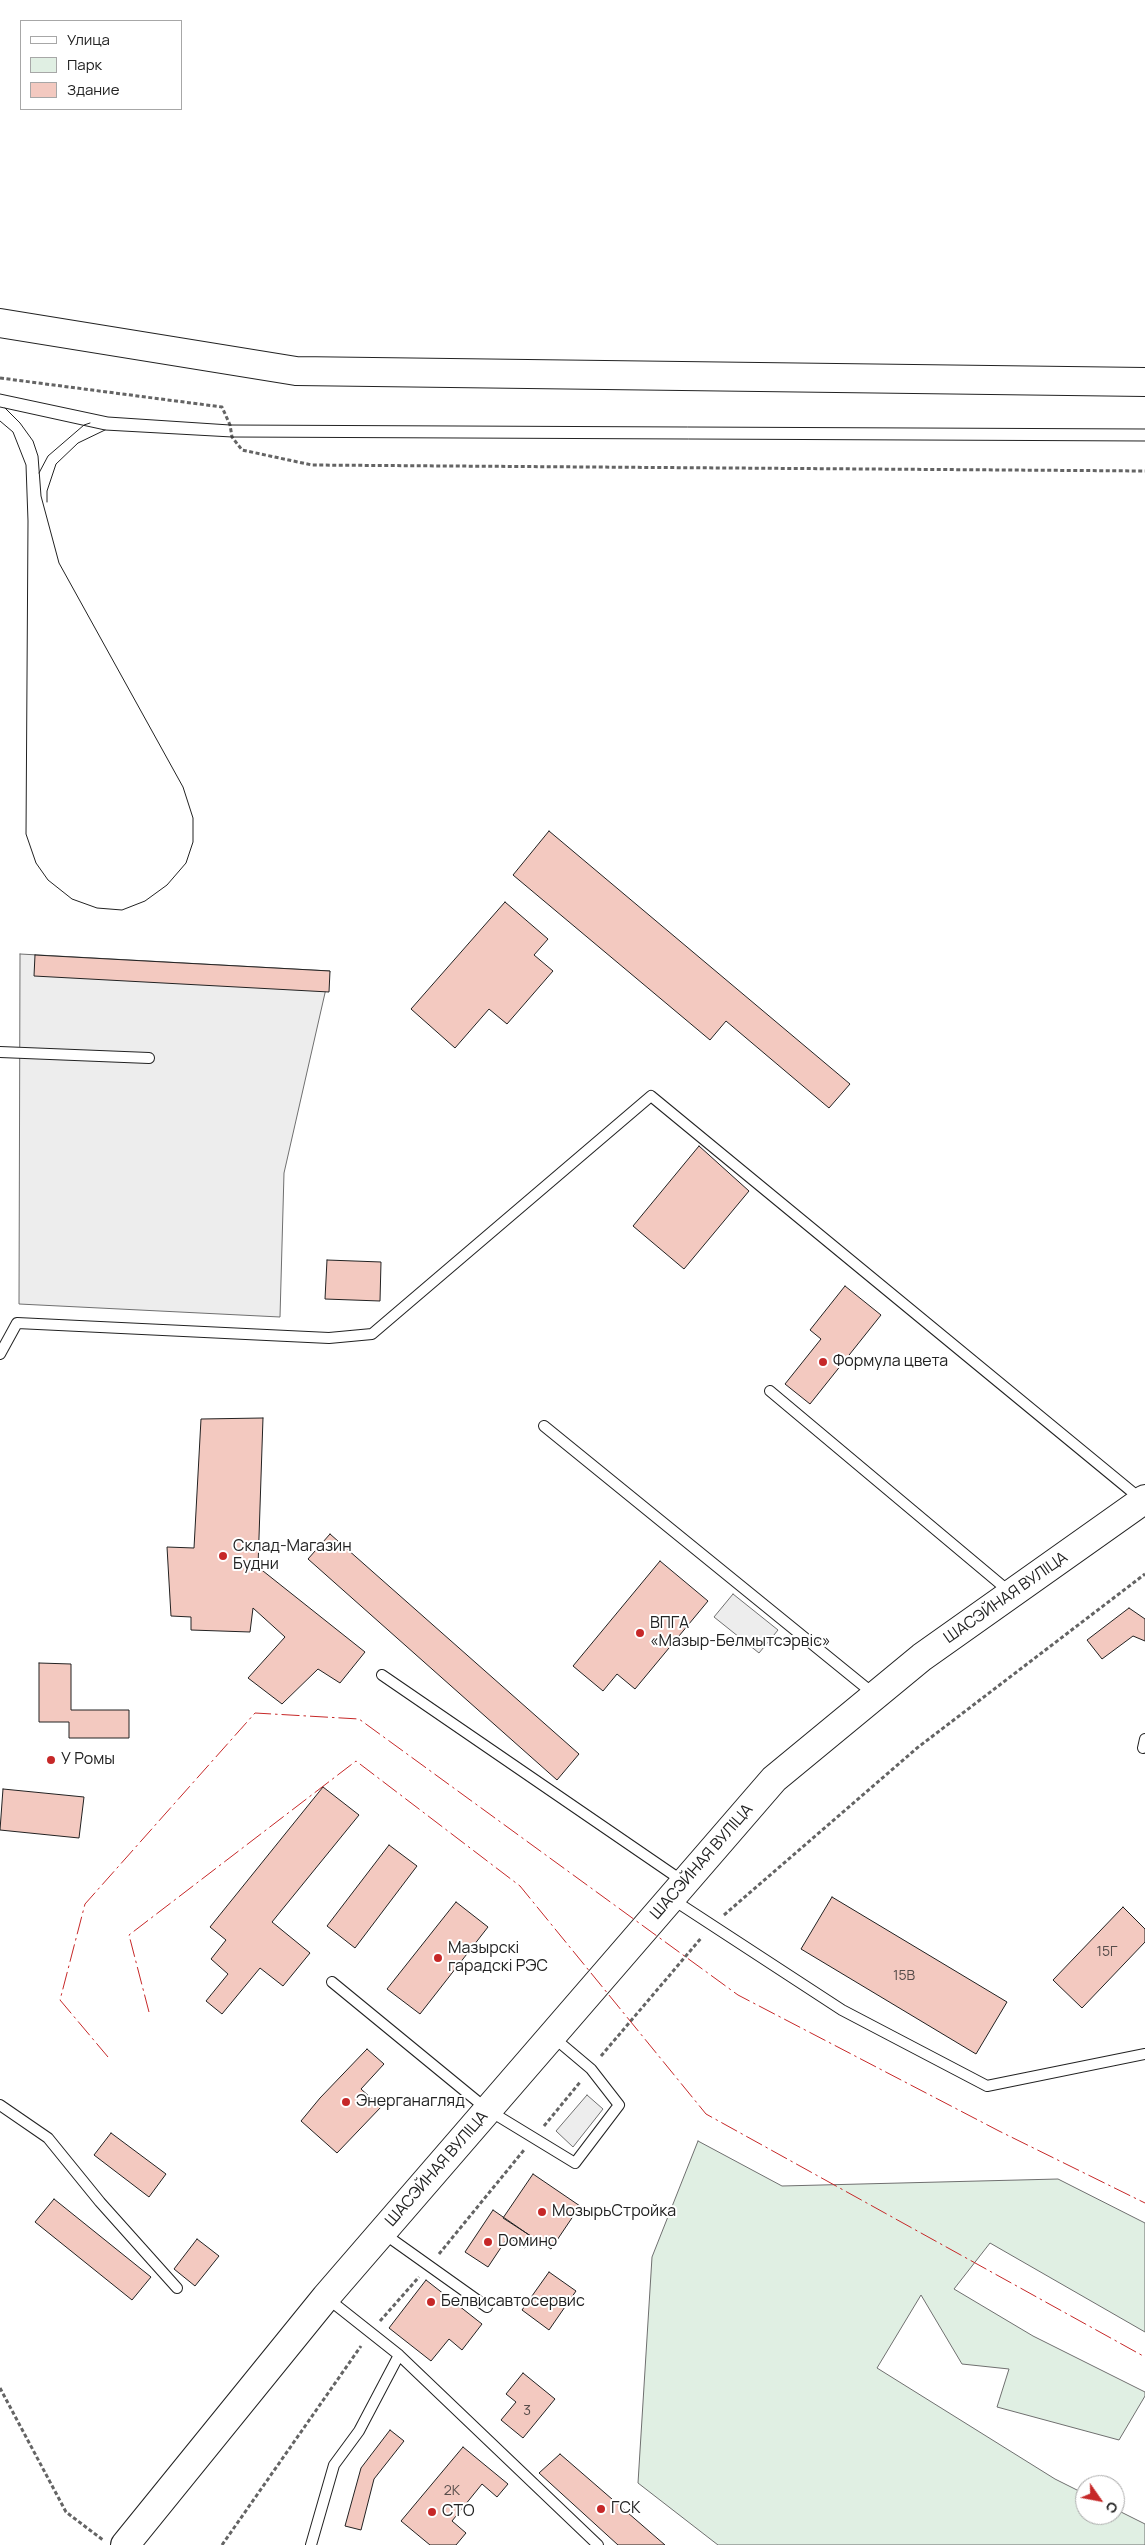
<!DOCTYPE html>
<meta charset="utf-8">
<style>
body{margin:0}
#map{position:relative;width:1145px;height:2545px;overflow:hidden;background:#fff;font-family:Manrope,sans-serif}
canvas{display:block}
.legend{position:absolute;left:20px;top:20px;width:162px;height:90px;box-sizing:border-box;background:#fff;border:1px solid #a7a7a7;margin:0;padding:6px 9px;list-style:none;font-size:15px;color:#222}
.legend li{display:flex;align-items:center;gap:10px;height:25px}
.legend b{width:25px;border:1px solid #a7a7a7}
.north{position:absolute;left:1075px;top:2475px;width:50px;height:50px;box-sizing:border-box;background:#fff;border:1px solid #a7a7a7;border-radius:50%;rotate:123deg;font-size:14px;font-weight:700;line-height:20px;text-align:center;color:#222}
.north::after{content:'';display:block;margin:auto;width:18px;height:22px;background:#c62828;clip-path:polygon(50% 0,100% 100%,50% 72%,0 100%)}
</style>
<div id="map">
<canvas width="1145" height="2545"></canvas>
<ul class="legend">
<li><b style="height:6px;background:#fff"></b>Улица</li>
<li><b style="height:14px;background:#e0efe3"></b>Парк</li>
<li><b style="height:14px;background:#f3c9c0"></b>Здание</li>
</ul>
<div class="north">С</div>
</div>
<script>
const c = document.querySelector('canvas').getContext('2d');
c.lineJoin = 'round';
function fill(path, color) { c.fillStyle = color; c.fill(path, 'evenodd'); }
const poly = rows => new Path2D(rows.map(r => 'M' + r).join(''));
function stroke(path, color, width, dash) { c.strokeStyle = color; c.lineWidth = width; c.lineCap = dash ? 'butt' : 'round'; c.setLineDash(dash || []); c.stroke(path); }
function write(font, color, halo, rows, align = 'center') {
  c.font = font + ' Manrope,sans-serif'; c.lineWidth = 4; c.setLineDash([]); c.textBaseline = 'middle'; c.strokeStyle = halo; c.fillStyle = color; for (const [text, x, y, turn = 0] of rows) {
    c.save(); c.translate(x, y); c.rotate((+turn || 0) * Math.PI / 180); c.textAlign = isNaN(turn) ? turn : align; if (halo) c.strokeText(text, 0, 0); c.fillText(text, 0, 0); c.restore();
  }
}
const green = poly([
 [698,2141,782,2186,1058,2179,1145,2223,1145,2332,990,2243,954,2289,1033,2336,1145,2392,1145,2396,1119,2440,997,2407,1009,2369,962,2364,921,2295,877,2368,1055,2479,1085,2494,1085,2515,1115,2515,1115,2509,1145,2524,1145,2545,718,2545,638,2483,652,2257,698,2141]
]);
fill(green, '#e0efe3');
stroke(green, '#6f6f6f', 1);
const parking = poly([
 [20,954,330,971,284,1173,280,1317,19,1304,20,954],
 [733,1594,778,1630,759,1653,714,1617,733,1594],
 [587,2095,603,2109,573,2147,556,2131,587,2095]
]);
fill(parking, '#ededed');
stroke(parking, '#6f6f6f', 1);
const building = poly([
 [549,831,850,1084,829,1108,726,1021,710,1040,513,875,549,831],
 [505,902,548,939,534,955,553,971,507,1024,489,1009,455,1048,411,1009,505,902],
 [35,955,330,971,329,992,34,976,35,955],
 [699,1146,749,1191,684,1269,633,1226,699,1146],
 [327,1260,381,1262,380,1301,325,1299,327,1260],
 [845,1286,881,1315,810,1404,785,1384,821,1339,810,1330,845,1286],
 [263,1418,258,1567,365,1652,340,1683,318,1669,282,1704,248,1678,285,1637,253,1608,250,1632,191,1630,191,1617,171,1616,167,1547,194,1548,201,1419,263,1418],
 [330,1534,579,1754,557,1780,308,1559,330,1534],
 [660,1561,708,1601,635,1689,617,1674,603,1691,573,1666,660,1561],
 [1129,1608,1145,1619,1145,1641,1133,1636,1102,1659,1087,1640,1129,1608],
 [39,1663,71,1664,71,1710,129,1710,129,1738,69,1738,69,1722,39,1722,39,1663],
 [323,1787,359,1815,272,1922,310,1953,283,1986,260,1968,222,2014,206,2001,228,1974,211,1959,226,1940,210,1927,323,1787],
 [3,1789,84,1797,79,1838,0,1830,3,1789],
 [389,1845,417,1866,355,1948,327,1926,389,1845],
 [832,1897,1007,2002,976,2054,801,1949,832,1897],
 [456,1902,488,1927,420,2014,387,1989,456,1902],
 [1123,1907,1145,1929,1145,1942,1082,2008,1053,1980,1123,1907],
 [367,2049,384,2064,361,2089,381,2107,337,2153,301,2121,320,2098,367,2049],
 [111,2133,166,2174,149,2197,94,2155,111,2133],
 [533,2174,580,2206,551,2249,503,2218,533,2174],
 [54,2199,151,2277,132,2300,35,2222,54,2199],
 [493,2210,532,2237,525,2248,508,2237,488,2267,465,2252,493,2210],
 [197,2239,219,2256,195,2286,174,2269,197,2239],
 [549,2272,576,2291,549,2330,522,2310,549,2272],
 [426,2280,482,2324,462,2350,449,2339,431,2361,389,2328,426,2280],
 [523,2373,555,2399,523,2438,501,2420,516,2402,506,2394,523,2373],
 [390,2430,404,2441,374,2479,361,2530,345,2526,361,2468,390,2430],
 [463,2447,508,2484,497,2497,482,2484,452,2521,466,2533,456,2545,430,2545,401,2521,463,2447],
 [560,2454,665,2545,618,2545,539,2473,560,2454]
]);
fill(building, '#f3c9c0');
stroke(building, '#222', 1);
const lane = poly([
 [0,1052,149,1058],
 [0,1354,17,1323,329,1338,372,1334,651,1096,1142,1500],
 [770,1391,1011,1593],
 [544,1426,875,1695],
 [382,1675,684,1882],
 [1143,1748,1145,1739],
 [672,1899,842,2010,987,2086,1145,2054],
 [332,1982,488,2110,575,2163,619,2105,591,2069,553,2037],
 [0,2105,48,2138,100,2202,177,2288],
 [383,2233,487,2307],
 [399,2355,598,2545],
 [311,2545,334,2465,359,2431,399,2355,327,2298]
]);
const secondary = poly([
 [0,323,296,371,1145,382],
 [125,2545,326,2297,774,1779,922,1657,1145,1499]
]);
stroke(lane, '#222', 12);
stroke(secondary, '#222', 30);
stroke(poly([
 [0,378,222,407,230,425,232,437,242,450,312,465,1145,471],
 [724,1915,917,1748,1145,1574],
 [601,2056,702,1937],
 [544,2126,581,2081],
 [439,2254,524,2150],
 [380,2321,419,2277],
 [0,2388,66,2512,103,2540],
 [222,2545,361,2346]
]), '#646464', 3, [4, 2.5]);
stroke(lane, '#fff', 10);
stroke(secondary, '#fff', 28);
stroke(poly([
 [0,394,108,417,230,425,1145,429],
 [0,407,105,430,232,437,1145,441],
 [0,421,13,432,26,465,28,521,26,834,36,863,48,880,72,899,97,908,122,910,145,901,167,885,186,863,193,842,193,818,183,787,59,563,41,496,38,456,33,441,20,423,5,408],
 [39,473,48,456,84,425,90,423],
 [47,502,47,491,56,464,78,443,105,430]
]), '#222', 1);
stroke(poly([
 [149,2012,129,1935,356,1761,520,1886,706,2114,1145,2357],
 [108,2057,60,2000,85,1904,255,1713,359,1719,738,1995,999,2131,1145,2203]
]), '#c62828', 1, [18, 4, 2.5, 4]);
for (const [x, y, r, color] of [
 [823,1362,5,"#c62828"],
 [223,1556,5,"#c62828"],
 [640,1633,5,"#c62828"],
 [51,1760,5,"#c62828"],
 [438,1958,5,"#c62828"],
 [346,2102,5,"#c62828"],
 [542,2212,5,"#c62828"],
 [488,2242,5,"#c62828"],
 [431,2302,5,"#c62828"],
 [601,2509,5,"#c62828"],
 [432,2512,5,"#c62828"]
]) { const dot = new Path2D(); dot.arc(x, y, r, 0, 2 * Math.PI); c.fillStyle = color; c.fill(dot); stroke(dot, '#fff', 2); }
write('14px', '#564c4a', null, [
 ["15Г",1107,1952],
 ["15В",904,1976],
 ["3",527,2411],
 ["2К",452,2491]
]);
write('16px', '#222', '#fff', [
 ["Формула цвета",833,1362],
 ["Склад-Магазин",233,1547],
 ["Будни",233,1565],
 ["ВПГА",650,1624],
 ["«Мазыр-Белмытсэрвіс»",650,1642],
 ["У Ромы",61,1760],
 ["Мазырскі",448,1949],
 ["гарадскі РЭС",448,1967],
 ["Энерганагляд",356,2102],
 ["МозырьСтройка",552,2212],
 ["Dомино",498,2242],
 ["Белвисавтосервис",441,2302],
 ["ГСК",611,2509],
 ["СТО",442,2512]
], 'left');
write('16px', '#222', '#fff', [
 ["ШАСЭЙНАЯ ВУЛІЦА",1006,1598,-35],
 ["ШАСЭЙНАЯ ВУЛІЦА",702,1862,-49],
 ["ШАСЭЙНАЯ ВУЛІЦА",437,2169,-49]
]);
</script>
